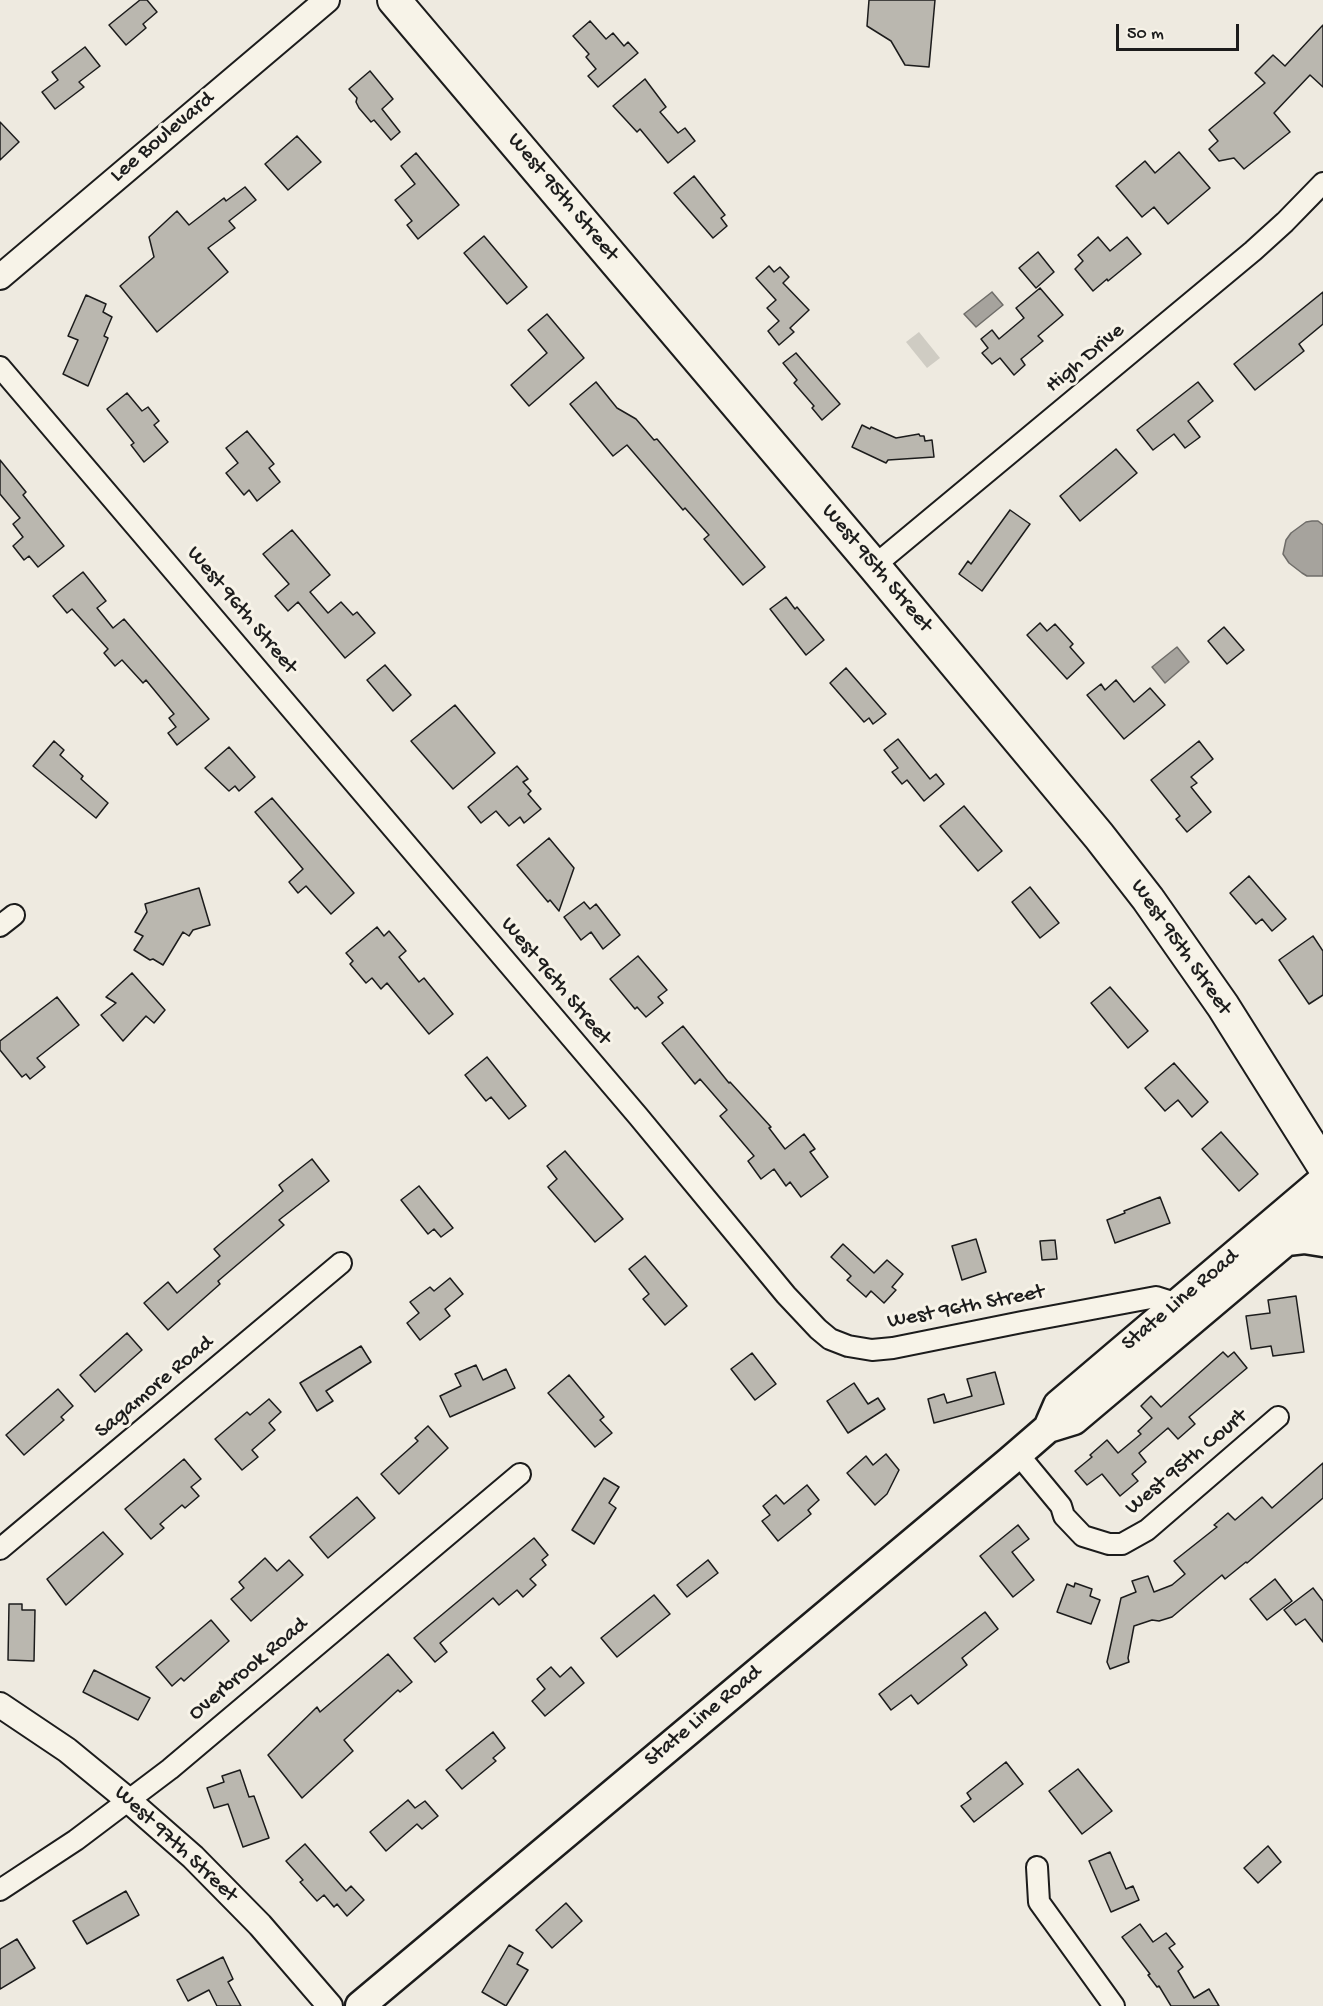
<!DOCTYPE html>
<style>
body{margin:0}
#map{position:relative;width:1323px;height:2006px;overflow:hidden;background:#eeeae0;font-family:"Gochi Hand",sans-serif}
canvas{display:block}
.scale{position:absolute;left:1116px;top:24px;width:123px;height:27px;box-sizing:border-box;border:3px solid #1c1c1c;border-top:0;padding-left:8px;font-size:18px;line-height:21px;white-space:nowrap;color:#1c1c1c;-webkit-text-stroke:4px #f7f3e8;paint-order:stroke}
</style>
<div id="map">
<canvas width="1323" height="2006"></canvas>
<div class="scale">50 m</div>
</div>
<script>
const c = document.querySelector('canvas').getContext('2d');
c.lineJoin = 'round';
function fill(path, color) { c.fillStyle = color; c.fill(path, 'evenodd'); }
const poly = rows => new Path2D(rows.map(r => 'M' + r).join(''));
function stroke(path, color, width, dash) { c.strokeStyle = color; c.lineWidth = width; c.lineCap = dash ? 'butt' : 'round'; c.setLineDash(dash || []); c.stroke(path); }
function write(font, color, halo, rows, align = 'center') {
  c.font = font + ' "Gochi Hand",sans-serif'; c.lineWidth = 6; c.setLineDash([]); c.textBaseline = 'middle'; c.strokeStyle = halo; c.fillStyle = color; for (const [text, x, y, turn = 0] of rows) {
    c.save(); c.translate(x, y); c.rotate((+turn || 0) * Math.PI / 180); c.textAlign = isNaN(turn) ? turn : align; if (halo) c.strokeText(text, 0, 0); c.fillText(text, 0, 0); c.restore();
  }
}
fill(poly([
 [919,332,940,358,927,368,906,342]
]), '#cfccc3');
const water = poly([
 [992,292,1003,305,976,327,964,314,992,292],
 [1312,521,1318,521,1323,525,1323,576,1307,576,1302,573,1289,563,1283,554,1286,540,1291,533,1306,522,1312,521],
 [1177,647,1189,662,1165,683,1152,667,1177,647]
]);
fill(water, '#a6a39d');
stroke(water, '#6f6d69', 1.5);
const building = poly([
 [140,0,147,0,157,12,143,24,146,28,126,45,109,25,140,0],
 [869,0,935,0,929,67,905,65,891,41,867,26,869,0],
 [590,21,606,39,613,33,624,46,628,42,638,53,598,87,588,76,596,69,586,57,589,54,573,36,590,21],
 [1323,25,1323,87,1310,75,1274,113,1290,132,1244,169,1234,158,1219,161,1209,149,1218,141,1209,130,1265,83,1255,73,1273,55,1285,66,1323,25],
 [85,47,100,66,79,82,84,87,55,109,42,92,58,80,52,72,85,47],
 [370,71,393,99,382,109,400,132,391,140,374,120,371,122,359,108,356,102,357,98,349,89,370,71],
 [645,79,666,107,660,112,678,133,685,128,695,141,668,163,640,129,637,132,613,106,645,79],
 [0,122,19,142,0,160,0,122],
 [297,136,321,162,288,190,265,164,297,136],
 [1179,152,1210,188,1168,224,1154,207,1142,217,1116,186,1145,161,1155,173,1179,152],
 [416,153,459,205,418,239,407,225,412,221,395,200,415,184,401,166,416,153],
 [694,176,725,215,721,218,727,226,713,238,674,193,694,176],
 [245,187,256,200,229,221,235,228,208,248,228,272,157,332,120,286,154,257,149,237,177,211,189,225,224,198,226,201,245,187],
 [484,236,527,287,507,304,464,253,484,236],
 [1098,237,1110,251,1127,237,1141,254,1108,281,1107,279,1093,291,1075,269,1083,261,1078,255,1098,237],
 [1038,252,1054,272,1036,288,1019,268,1038,252],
 [769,266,774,272,780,267,789,277,783,283,809,310,790,328,794,332,779,345,768,331,779,321,767,308,776,300,756,278,769,266],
 [1040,288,1063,315,1038,336,1043,341,1021,359,1025,365,1014,375,1000,358,992,364,982,353,988,348,981,339,992,330,999,339,1024,318,1016,308,1040,288],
 [1323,292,1323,324,1299,344,1304,351,1255,390,1234,364,1323,292],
 [86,295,106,304,103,312,112,317,104,336,108,338,88,386,63,374,78,340,68,336,86,295],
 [547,314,584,358,529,406,511,385,547,353,528,330,547,314],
 [796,353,840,404,822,420,812,408,814,406,794,383,797,380,783,363,796,353],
 [596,382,617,408,636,419,654,440,657,439,765,567,743,585,704,539,709,535,685,508,683,510,627,445,613,456,570,404,596,382],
 [1198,382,1213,401,1188,421,1200,437,1185,448,1174,434,1153,450,1137,430,1198,382],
 [127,393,142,411,148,407,159,421,154,425,168,442,144,462,131,445,134,443,107,409,127,393],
 [862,425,870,429,871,427,896,438,919,434,920,436,924,436,925,441,932,440,934,457,888,460,886,463,852,447,862,425],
 [247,431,274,464,269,468,280,482,257,501,249,490,244,495,226,473,238,463,226,448,247,431],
 [1116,449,1137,473,1080,521,1060,496,1116,449],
 [0,460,26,492,23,495,64,546,38,567,29,556,24,560,13,546,23,537,13,524,20,518,0,494,0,460],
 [1010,510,1030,524,982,591,959,574,968,561,971,564,1010,510],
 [292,530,330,575,310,592,328,613,341,602,353,615,357,612,375,633,345,658,298,602,288,611,275,596,289,584,263,554,292,530],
 [83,572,106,601,97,608,113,628,124,619,209,719,177,745,168,733,176,727,169,718,174,714,146,680,143,683,122,660,115,666,104,653,108,649,72,609,67,613,53,596,83,572],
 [786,597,795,609,797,607,824,640,806,655,770,609,786,597],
 [1040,623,1047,631,1055,624,1073,644,1070,647,1084,663,1067,679,1027,635,1040,623],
 [1224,627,1244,650,1227,664,1208,641,1224,627],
 [385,665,411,695,393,711,367,680,385,665],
 [846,668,886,714,873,724,869,718,864,722,830,683,846,668],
 [1116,680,1134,702,1150,688,1165,705,1124,739,1087,695,1101,684,1105,690,1116,680],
 [455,705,495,753,453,789,411,741,455,705],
 [898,739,930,779,936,774,944,784,924,801,907,780,902,784,892,772,898,768,884,750,898,739],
 [54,741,64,750,60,755,83,776,81,779,108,803,96,818,33,766,54,741],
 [1199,741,1213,759,1191,777,1197,783,1191,787,1211,812,1187,832,1176,819,1180,816,1151,780,1199,741],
 [229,747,255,777,239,791,235,786,229,791,205,768,229,747],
 [517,766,528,779,523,782,531,791,528,794,541,809,524,823,520,817,509,826,496,811,481,823,468,807,517,766],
 [272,798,354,893,331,914,306,886,298,893,289,882,303,869,255,812,272,798],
 [964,806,1002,851,978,871,940,826,964,806],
 [549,838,574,868,559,911,550,900,548,902,517,865,549,838],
 [1249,876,1286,919,1272,931,1262,919,1256,924,1230,893,1249,876],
 [1030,887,1059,923,1040,938,1012,902,1030,887],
 [199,888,210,925,193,930,189,936,183,932,163,965,153,959,150,960,134,950,143,936,135,932,147,912,145,904,199,888],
 [584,902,590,909,596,904,620,935,603,949,591,932,581,940,564,917,584,902],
 [377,927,384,936,389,931,406,951,399,957,419,982,424,978,453,1014,429,1034,387,983,381,989,372,978,366,983,350,964,353,961,346,953,377,927],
 [1313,936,1323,951,1323,995,1309,1004,1279,960,1313,936],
 [638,956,667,990,658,997,663,1003,646,1017,637,1007,635,1009,610,979,638,956],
 [132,973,165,1010,154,1023,146,1016,123,1041,101,1015,116,1003,106,997,132,973],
 [1110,987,1148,1031,1128,1048,1091,1003,1110,987],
 [57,997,79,1025,37,1058,45,1067,30,1079,26,1074,22,1077,0,1050,0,1041,57,997],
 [683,1026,729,1083,730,1082,771,1127,769,1128,785,1149,804,1134,815,1149,810,1152,828,1177,801,1197,790,1182,786,1186,774,1169,761,1179,748,1161,754,1156,720,1116,727,1110,700,1079,695,1084,662,1043,683,1026],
 [487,1057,526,1106,509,1119,491,1097,486,1101,465,1075,487,1057],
 [1174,1063,1208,1102,1192,1117,1178,1100,1165,1111,1145,1088,1174,1063],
 [1221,1132,1258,1174,1239,1191,1202,1149,1221,1132],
 [565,1151,623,1219,595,1242,548,1187,557,1179,547,1166,565,1151],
 [312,1159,329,1181,279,1220,284,1225,218,1281,220,1284,168,1330,144,1303,168,1282,177,1293,220,1256,214,1249,283,1191,279,1185,312,1159],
 [419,1186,453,1228,441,1237,434,1229,428,1234,401,1200,419,1186],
 [1160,1197,1170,1223,1115,1243,1107,1220,1125,1213,1124,1211,1160,1197],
 [976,1239,986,1272,962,1280,952,1246,976,1239],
 [1055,1240,1057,1259,1042,1260,1040,1241,1055,1240],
 [843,1244,874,1273,887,1260,903,1274,892,1287,896,1290,884,1303,871,1291,866,1297,847,1280,851,1276,831,1257,843,1244],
 [645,1256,687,1306,665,1325,643,1299,649,1294,629,1269,645,1256],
 [450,1278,463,1294,445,1309,450,1316,420,1340,407,1323,419,1313,410,1302,430,1287,434,1291,450,1278],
 [1296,1296,1304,1352,1273,1356,1271,1346,1251,1349,1246,1316,1270,1313,1268,1300,1296,1296],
 [127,1333,142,1350,95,1392,80,1375,127,1333],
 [361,1346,371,1362,326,1391,333,1401,317,1411,300,1383,361,1346],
 [1223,1352,1228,1357,1234,1352,1247,1368,1189,1417,1195,1424,1178,1439,1168,1428,1139,1453,1146,1462,1132,1474,1138,1481,1120,1496,1102,1474,1087,1485,1075,1471,1092,1457,1090,1455,1107,1440,1118,1453,1141,1434,1138,1431,1152,1418,1141,1406,1151,1396,1161,1407,1223,1352],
 [752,1353,776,1384,755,1400,731,1369,752,1353],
 [476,1365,483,1380,506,1369,515,1388,450,1417,440,1396,461,1386,455,1374,476,1365],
 [995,1372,1004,1404,934,1423,928,1399,944,1394,947,1403,972,1396,967,1379,995,1372],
 [569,1375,604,1417,600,1420,612,1433,595,1447,548,1393,569,1375],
 [854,1383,868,1404,878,1398,885,1409,848,1433,827,1401,854,1383],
 [58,1389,73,1406,61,1417,64,1420,24,1455,6,1435,58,1389],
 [269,1399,281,1412,269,1423,275,1430,252,1450,258,1457,242,1470,215,1439,247,1412,250,1415,269,1399],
 [428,1426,448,1448,399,1494,381,1474,418,1441,415,1438,428,1426],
 [886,1454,899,1470,887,1494,875,1505,847,1473,866,1456,873,1465,886,1454],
 [184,1459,201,1479,191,1487,199,1496,185,1508,182,1505,160,1524,164,1528,151,1539,125,1509,184,1459],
 [1323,1463,1323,1498,1247,1563,1246,1562,1225,1579,1222,1575,1172,1617,1159,1621,1152,1620,1134,1626,1128,1658,1129,1662,1110,1669,1107,1662,1121,1598,1136,1592,1132,1581,1148,1576,1154,1592,1172,1585,1185,1574,1174,1561,1217,1527,1214,1525,1228,1513,1235,1520,1262,1497,1272,1508,1323,1463],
 [604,1478,619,1487,609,1503,616,1508,594,1544,572,1530,604,1478],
 [807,1485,819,1500,808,1510,811,1514,778,1541,762,1521,770,1515,763,1506,776,1495,784,1504,807,1485],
 [357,1497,375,1518,328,1558,310,1537,357,1497],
 [1018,1525,1029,1539,1012,1552,1034,1580,1013,1597,980,1556,1018,1525],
 [103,1532,123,1554,66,1605,47,1579,103,1532],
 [534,1538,548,1555,542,1560,546,1565,530,1579,536,1585,523,1597,517,1590,499,1605,493,1598,440,1643,447,1652,435,1662,414,1638,534,1538],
 [265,1558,277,1571,289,1560,303,1575,251,1621,231,1599,244,1588,239,1582,265,1558],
 [708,1560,718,1573,687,1597,677,1585,708,1560],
 [1275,1579,1292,1601,1267,1620,1250,1599,1275,1579],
 [1075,1583,1092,1589,1090,1596,1100,1600,1091,1624,1057,1612,1067,1584,1074,1587,1075,1583],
 [1313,1588,1323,1601,1323,1642,1305,1619,1296,1625,1284,1610,1313,1588],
 [654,1595,670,1614,617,1657,601,1638,654,1595],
 [9,1604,22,1604,22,1610,35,1610,34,1661,8,1660,9,1604],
 [985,1612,998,1629,962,1658,967,1665,918,1704,911,1695,891,1710,879,1694,985,1612],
 [211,1620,229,1641,184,1681,181,1678,172,1686,156,1667,211,1620],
 [388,1654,412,1682,400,1692,398,1690,344,1740,353,1751,302,1798,268,1755,317,1707,320,1712,388,1654],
 [551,1667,560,1677,571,1667,584,1683,545,1716,532,1701,545,1689,537,1679,551,1667],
 [94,1670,150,1698,138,1720,83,1692,94,1670],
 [493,1732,505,1748,493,1758,496,1761,462,1789,446,1770,493,1732],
 [1006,1762,1023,1784,974,1822,961,1806,971,1799,967,1793,1006,1762],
 [1078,1769,1112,1811,1082,1834,1049,1791,1078,1769],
 [240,1770,249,1797,254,1796,269,1838,243,1847,228,1804,214,1808,207,1788,224,1782,222,1776,240,1770],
 [408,1800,415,1808,425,1801,438,1816,422,1829,417,1824,386,1851,370,1832,408,1800],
 [305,1844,346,1891,351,1886,364,1900,347,1916,337,1904,334,1907,324,1895,317,1901,300,1882,303,1880,286,1861,305,1844],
 [1268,1846,1281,1862,1258,1883,1244,1868,1268,1846],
 [1110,1852,1126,1889,1133,1886,1139,1900,1111,1912,1089,1861,1110,1852],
 [126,1891,139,1915,87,1944,73,1921,126,1891],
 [566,1903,582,1921,552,1948,536,1930,566,1903],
 [1140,1924,1153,1942,1166,1933,1175,1944,1169,1948,1183,1967,1178,1971,1194,1998,1209,1989,1219,2006,1171,2006,1159,1986,1157,1987,1148,1975,1150,1974,1122,1937,1140,1924],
 [17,1939,35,1968,0,1989,0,1949,17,1939],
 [509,1945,523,1953,517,1964,528,1970,506,2006,482,1992,509,1945],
 [223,1957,233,1979,228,1982,241,2006,217,2006,209,1990,188,2001,177,1980,223,1957]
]);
fill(building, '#bab7af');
stroke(building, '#1c1c1c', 1.5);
const minor = poly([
 [0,367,638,1116,786,1295,818,1329,830,1339,848,1346,872,1350,893,1348,1022,1322,1156,1297,1178,1304,1183,1309],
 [874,566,1253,251,1285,222,1323,183],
 [0,926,14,915],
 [1018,1454,1061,1506,1064,1516,1083,1536,1109,1544,1122,1544,1147,1530,1278,1417],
 [0,1549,341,1263],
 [1037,1867,1039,1902,1114,2006],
 [0,1890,76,1840,170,1769,520,1474]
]);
const tertiary = poly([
 [0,277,327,0],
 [0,1705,67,1750,128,1800,193,1857,260,1925,330,2006]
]);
const secondary = poly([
 [1287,1241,1304,1239,1323,1242],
 [1048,1428,1074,1420,1323,1210],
 [360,2006,1010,1461,1048,1428,1058,1405,1323,1180]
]);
const primary = poly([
 [394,0,874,566,1099,836,1148,899,1223,1006,1323,1165]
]);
stroke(minor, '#1c1c1c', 24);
stroke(tertiary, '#1c1c1c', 28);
stroke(secondary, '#1c1c1c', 33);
stroke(primary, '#1c1c1c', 36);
stroke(minor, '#f7f3e8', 20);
stroke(tertiary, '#f7f3e8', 24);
stroke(secondary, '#f7f3e8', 28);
stroke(primary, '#f7f3e8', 32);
write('22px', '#1c1c1c', '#f7f3e8', [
 ["Lee Boulevard",163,138,-40],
 ["West 95th Street",562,198,50],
 ["High Drive",1086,359,-40],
 ["West 95th Street",876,569,50],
 ["West 96th Street",241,611,50],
 ["West 95th Street",1180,948,55],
 ["West 96th Street",555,982,50],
 ["State Line Road",1181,1301,-40],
 ["West 96th Street",966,1308,-11],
 ["Sagamore Road",155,1388,-40],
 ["West 95th Court",1187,1463,-40],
 ["Overbrook Road",249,1670,-40],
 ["State Line Road",704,1717,-40],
 ["West 97th Street",175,1845,43]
]);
</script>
